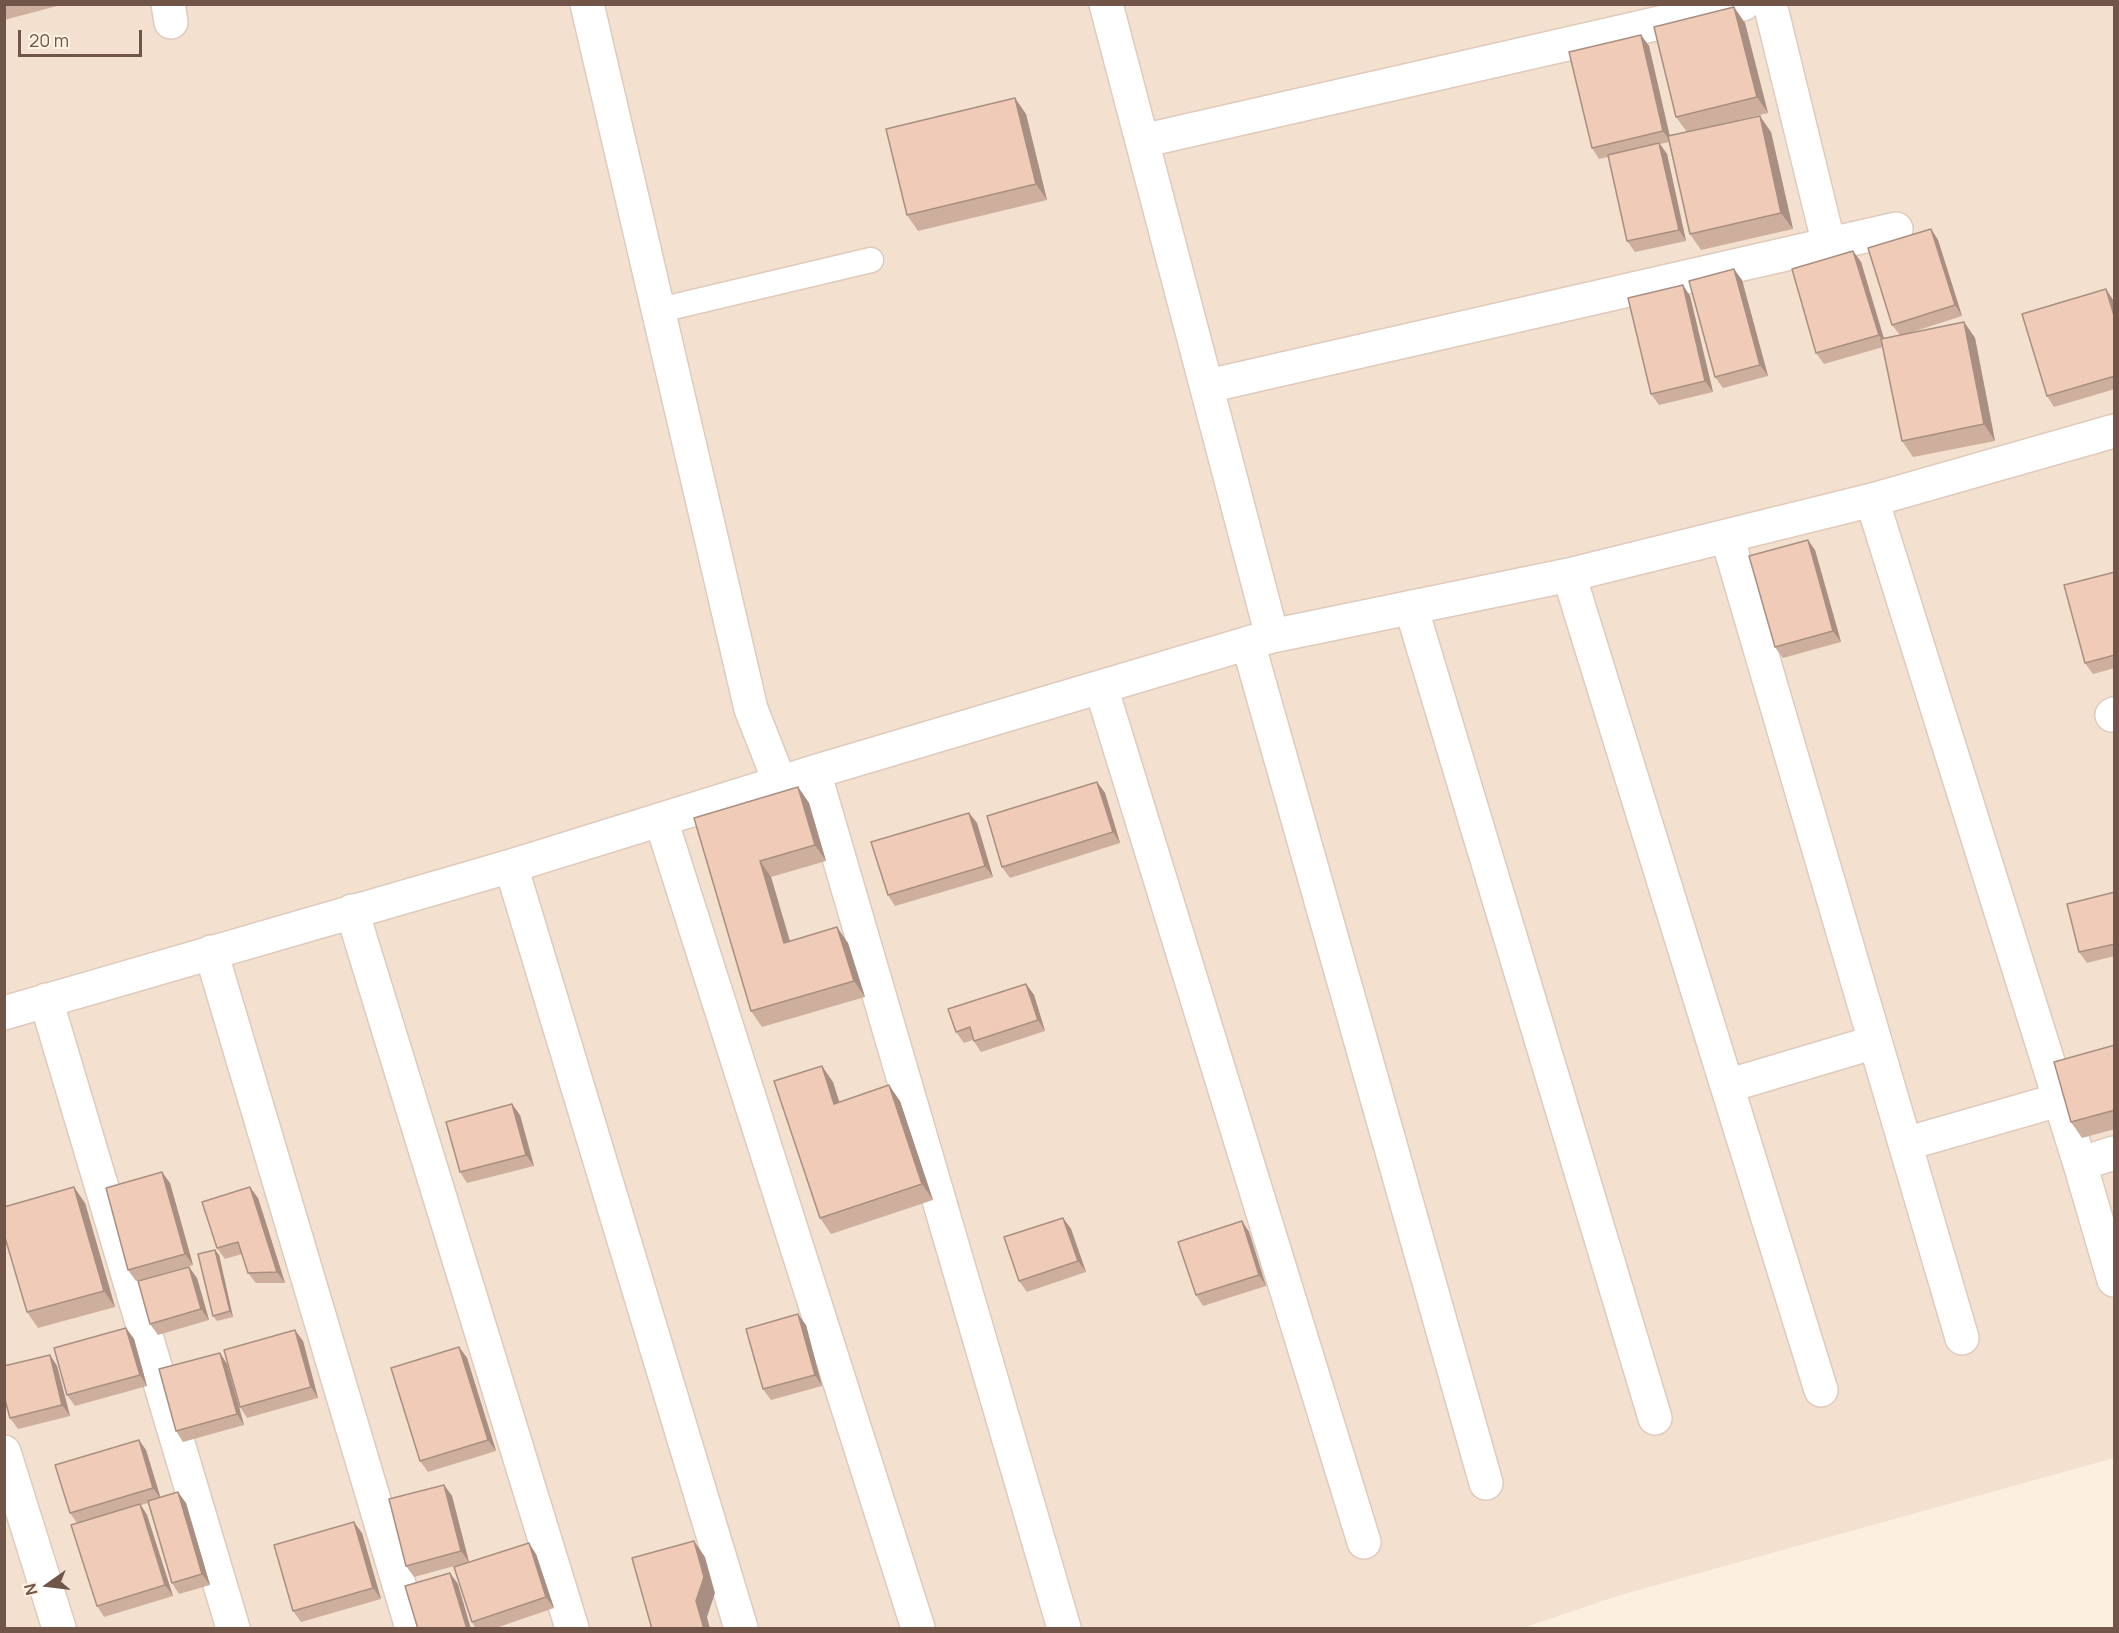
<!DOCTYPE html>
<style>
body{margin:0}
#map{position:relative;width:2119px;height:1633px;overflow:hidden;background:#fbefe0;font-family:Manrope,sans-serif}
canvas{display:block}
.frame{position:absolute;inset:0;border:6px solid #715548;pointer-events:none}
.north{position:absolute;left:18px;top:1555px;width:60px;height:60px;-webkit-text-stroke:4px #fff3e6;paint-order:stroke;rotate:256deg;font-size:16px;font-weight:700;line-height:24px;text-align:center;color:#715548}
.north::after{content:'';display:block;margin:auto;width:21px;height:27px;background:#715548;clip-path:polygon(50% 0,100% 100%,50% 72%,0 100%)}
.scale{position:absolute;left:18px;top:30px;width:124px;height:27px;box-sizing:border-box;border:3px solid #715548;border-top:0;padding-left:8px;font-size:18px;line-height:21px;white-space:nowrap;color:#715548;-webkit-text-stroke:4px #fff3e6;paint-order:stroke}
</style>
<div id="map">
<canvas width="2119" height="1633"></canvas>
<div class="frame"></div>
<div class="north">N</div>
<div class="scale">20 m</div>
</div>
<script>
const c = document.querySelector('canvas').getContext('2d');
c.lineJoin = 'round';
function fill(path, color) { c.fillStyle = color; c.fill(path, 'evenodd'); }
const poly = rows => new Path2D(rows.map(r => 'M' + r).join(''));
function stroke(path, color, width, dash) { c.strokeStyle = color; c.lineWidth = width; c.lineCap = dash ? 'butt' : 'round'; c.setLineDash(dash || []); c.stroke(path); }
fill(poly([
 [5,5,2114,5,2114,1458,1617,1596,1523,1628,5,1628]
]), '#f3e0cf');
const lane = poly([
 [660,310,871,260]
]);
const street = poly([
 [168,4,171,22],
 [587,4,751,709,780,783],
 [1106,4,1272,636],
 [1770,4,1829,245],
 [1142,141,1743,4],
 [1208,386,1896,229],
 [1872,500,2080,1164,2114,1153],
 [1727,536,1962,1338],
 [1569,575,1821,1390],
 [1411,607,1655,1418],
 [1248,643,1486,1483],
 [1101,687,1364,1542],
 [2112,715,2114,714],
 [814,772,1064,1628],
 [661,820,918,1628],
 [511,866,741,1628],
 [352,911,572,1628],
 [211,952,412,1628],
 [46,1000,233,1628],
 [4,1013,511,866,814,772,1272,636,1569,575,1872,500,2114,431],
 [1727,1086,1875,1042],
 [1905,1144,2062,1099],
 [2080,1164,2114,1280],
 [4,1452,59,1628]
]);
stroke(lane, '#dfcbbc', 27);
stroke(street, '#dfcbbc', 36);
stroke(lane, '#fff', 24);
stroke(street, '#fff', 33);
fill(poly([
 [4,4,65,4,4,20],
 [1745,23,1768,113,1738,120,1771,132,1793,229,1701,250,1690,234,1669,142,1660,144,1667,154,1686,241,1635,252,1627,241,1608,157,1599,159,1592,148,1641,35,1649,46,1670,136,1687,132,1676,117],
 [1026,114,1047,200,918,231,907,215],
 [1931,229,1938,240,1962,316,1906,334,1964,322,1975,338,1995,441,1913,457,1902,441,1883,347,1824,364,1816,353,1853,251,1861,262,1884,338,1900,335,1892,325],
 [1742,280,1768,376,1723,388,1715,377],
 [2106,289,2113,300,2115,303,2115,389,2054,407,2047,396],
 [1690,296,1713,392,1659,405,1651,394],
 [1815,550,1841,642,1783,658,1775,647],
 [2115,572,2115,668,2093,674,2085,663],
 [1097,782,1105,793,1120,843,1010,878,1002,867],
 [798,787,809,803,826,861,771,877,790,941,848,943,865,997,762,1027,751,1011,694,818],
 [969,813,977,823,993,877,895,906,888,895],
 [2115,892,2115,956,2087,963,2079,952],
 [1026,984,1034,995,1045,1031,981,1052,973,1040,964,1043,956,1032],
 [2115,1045,2115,1129,2082,1138,2071,1122],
 [833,1082,839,1102,900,1101,933,1200,831,1234,820,1218],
 [520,1115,534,1166,467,1183,460,1172],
 [170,1183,193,1265,136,1281,128,1270],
 [258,1198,285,1283,256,1283,248,1273,242,1254,225,1259,217,1248],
 [85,1203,115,1307,38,1328,27,1312],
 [1063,1218,1071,1229,1086,1272,1027,1292,1019,1281],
 [1242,1221,1249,1232,1266,1286,1203,1306,1196,1295],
 [215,1250,219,1255,233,1317,217,1321,213,1316],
 [197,1278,209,1320,158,1335,150,1324],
 [806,1325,822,1386,771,1400,763,1389],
 [126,1328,134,1339,147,1386,75,1406,67,1395],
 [303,1341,318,1398,247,1418,240,1407],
 [459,1347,467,1358,496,1451,428,1472,420,1461],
 [220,1353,227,1364,244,1425,183,1442,176,1431],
 [50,1355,57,1366,70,1416,18,1429,10,1418],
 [146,1450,160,1497,186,1503,210,1585,179,1594,172,1583,148,1503,141,1505,147,1515,173,1596,104,1617,97,1606,77,1523,70,1513],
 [444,1485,452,1496,469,1562,414,1577,406,1566],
 [362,1533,381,1599,301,1622,293,1611],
 [536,1554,554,1608,493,1629,476,1629,472,1622]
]), '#ceaf9e');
fill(poly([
 [1734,7,1745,23,1768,113,1757,97],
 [1641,35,1649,46,1671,142,1663,131],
 [1015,98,1026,114,1047,200,1036,184],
 [1760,116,1771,132,1793,229,1781,213],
 [1659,143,1667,154,1686,241,1679,230],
 [1931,229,1938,240,1962,316,1955,305],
 [1853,251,1861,262,1886,346,1879,335],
 [1734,269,1742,280,1768,376,1760,365],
 [1683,285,1690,296,1713,392,1705,381],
 [2106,289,2113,300,2115,303,2115,319],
 [1964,322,1975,338,1995,441,1984,424],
 [1808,540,1815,550,1841,642,1833,631],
 [1097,782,1105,793,1120,843,1113,832],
 [798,787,809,803,826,861,815,845],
 [969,813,977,823,993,877,985,866],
 [760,861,771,877,795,959,784,943],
 [837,927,848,943,865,997,854,981],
 [1026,984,1034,995,1045,1031,1038,1020],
 [822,1066,833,1082,845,1120,834,1104],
 [889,1085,900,1101,933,1200,922,1184],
 [512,1104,520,1115,534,1166,526,1155],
 [162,1172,170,1183,193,1265,185,1254],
 [74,1187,85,1203,115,1307,104,1291],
 [250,1187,258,1198,285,1283,277,1272],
 [1063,1218,1071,1229,1086,1272,1078,1261],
 [1242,1221,1249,1232,1266,1286,1259,1275],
 [215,1250,219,1255,233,1317,230,1311],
 [189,1267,197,1278,209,1320,201,1309],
 [798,1314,806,1325,822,1386,815,1375],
 [126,1328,134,1339,147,1386,140,1375],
 [295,1330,303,1341,318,1398,311,1387],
 [459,1347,467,1358,496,1451,488,1440],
 [220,1353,227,1364,244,1425,237,1414],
 [50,1355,57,1366,70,1416,62,1405],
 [139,1440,146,1450,161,1499,153,1488],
 [444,1485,452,1496,469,1562,461,1551],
 [178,1492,186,1503,210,1585,202,1574],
 [140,1504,147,1515,173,1596,165,1585],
 [354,1522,362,1533,381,1599,373,1588],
 [694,1541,705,1557,715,1593,707,1617,710,1629,704,1629,696,1601],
 [529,1543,536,1554,554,1608,546,1597],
 [450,1573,458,1584,471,1629,467,1629]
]), '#a88f81');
const building = poly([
 [1734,7,1757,97,1676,117,1654,27,1734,7],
 [1641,35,1663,131,1592,148,1569,52,1641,35],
 [1015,98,1036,184,907,215,886,129,1015,98],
 [1760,116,1781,213,1690,234,1668,136,1760,116],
 [1659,143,1679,230,1627,241,1608,155,1659,143],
 [1931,229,1955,305,1892,325,1868,248,1931,229],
 [1853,251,1879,335,1816,353,1792,269,1853,251],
 [1734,269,1760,365,1715,377,1689,281,1734,269],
 [1683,285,1705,381,1651,394,1628,298,1683,285],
 [2106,289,2115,319,2115,376,2047,396,2022,314,2106,289],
 [1964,322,1984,424,1902,441,1881,339,1964,322],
 [1808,540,1833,631,1775,647,1749,556,1808,540],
 [2115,572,2115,655,2085,663,2064,585,2115,572],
 [1097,782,1113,832,1002,867,987,816,1097,782],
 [798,787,815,845,760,861,784,943,837,927,854,981,751,1011,694,818,798,787],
 [969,813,985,866,888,895,871,842,969,813],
 [2115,892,2115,944,2079,952,2067,904,2115,892],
 [1026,984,1038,1020,974,1041,970,1027,956,1032,948,1009,1026,984],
 [2115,1045,2115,1110,2071,1122,2054,1062,2115,1045],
 [822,1066,834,1104,889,1085,922,1184,820,1218,774,1081,822,1066],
 [512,1104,526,1155,460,1172,446,1122,512,1104],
 [162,1172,185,1254,128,1270,106,1188,162,1172],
 [74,1187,104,1291,27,1312,4,1234,4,1207,74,1187],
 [250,1187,277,1272,248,1273,238,1242,217,1248,202,1202,250,1187],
 [1063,1218,1078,1261,1019,1281,1004,1237,1063,1218],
 [1242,1221,1259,1275,1196,1295,1178,1242,1242,1221],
 [215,1250,230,1311,213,1316,198,1254,215,1250],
 [189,1267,201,1309,150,1324,138,1281,189,1267],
 [798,1314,815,1375,763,1389,746,1329,798,1314],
 [126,1328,140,1375,67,1395,54,1348,126,1328],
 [295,1330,311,1387,240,1407,224,1350,295,1330],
 [459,1347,488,1440,420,1461,391,1368,459,1347],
 [220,1353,237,1414,176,1431,159,1369,220,1353],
 [50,1355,62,1405,10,1418,4,1396,4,1366,50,1355],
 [139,1440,153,1488,70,1513,55,1465,139,1440],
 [444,1485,461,1551,406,1566,389,1499,444,1485],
 [178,1492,202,1574,172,1583,148,1501,178,1492],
 [140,1504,165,1585,97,1606,71,1525,140,1504],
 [354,1522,373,1588,293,1611,274,1545,354,1522],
 [694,1541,704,1577,696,1601,704,1629,652,1629,632,1558,694,1541],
 [529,1543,546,1597,472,1622,454,1567,529,1543],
 [450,1573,467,1629,418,1629,405,1586,450,1573]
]);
fill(building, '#f0ccb8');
stroke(building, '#a88f81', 1.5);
</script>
